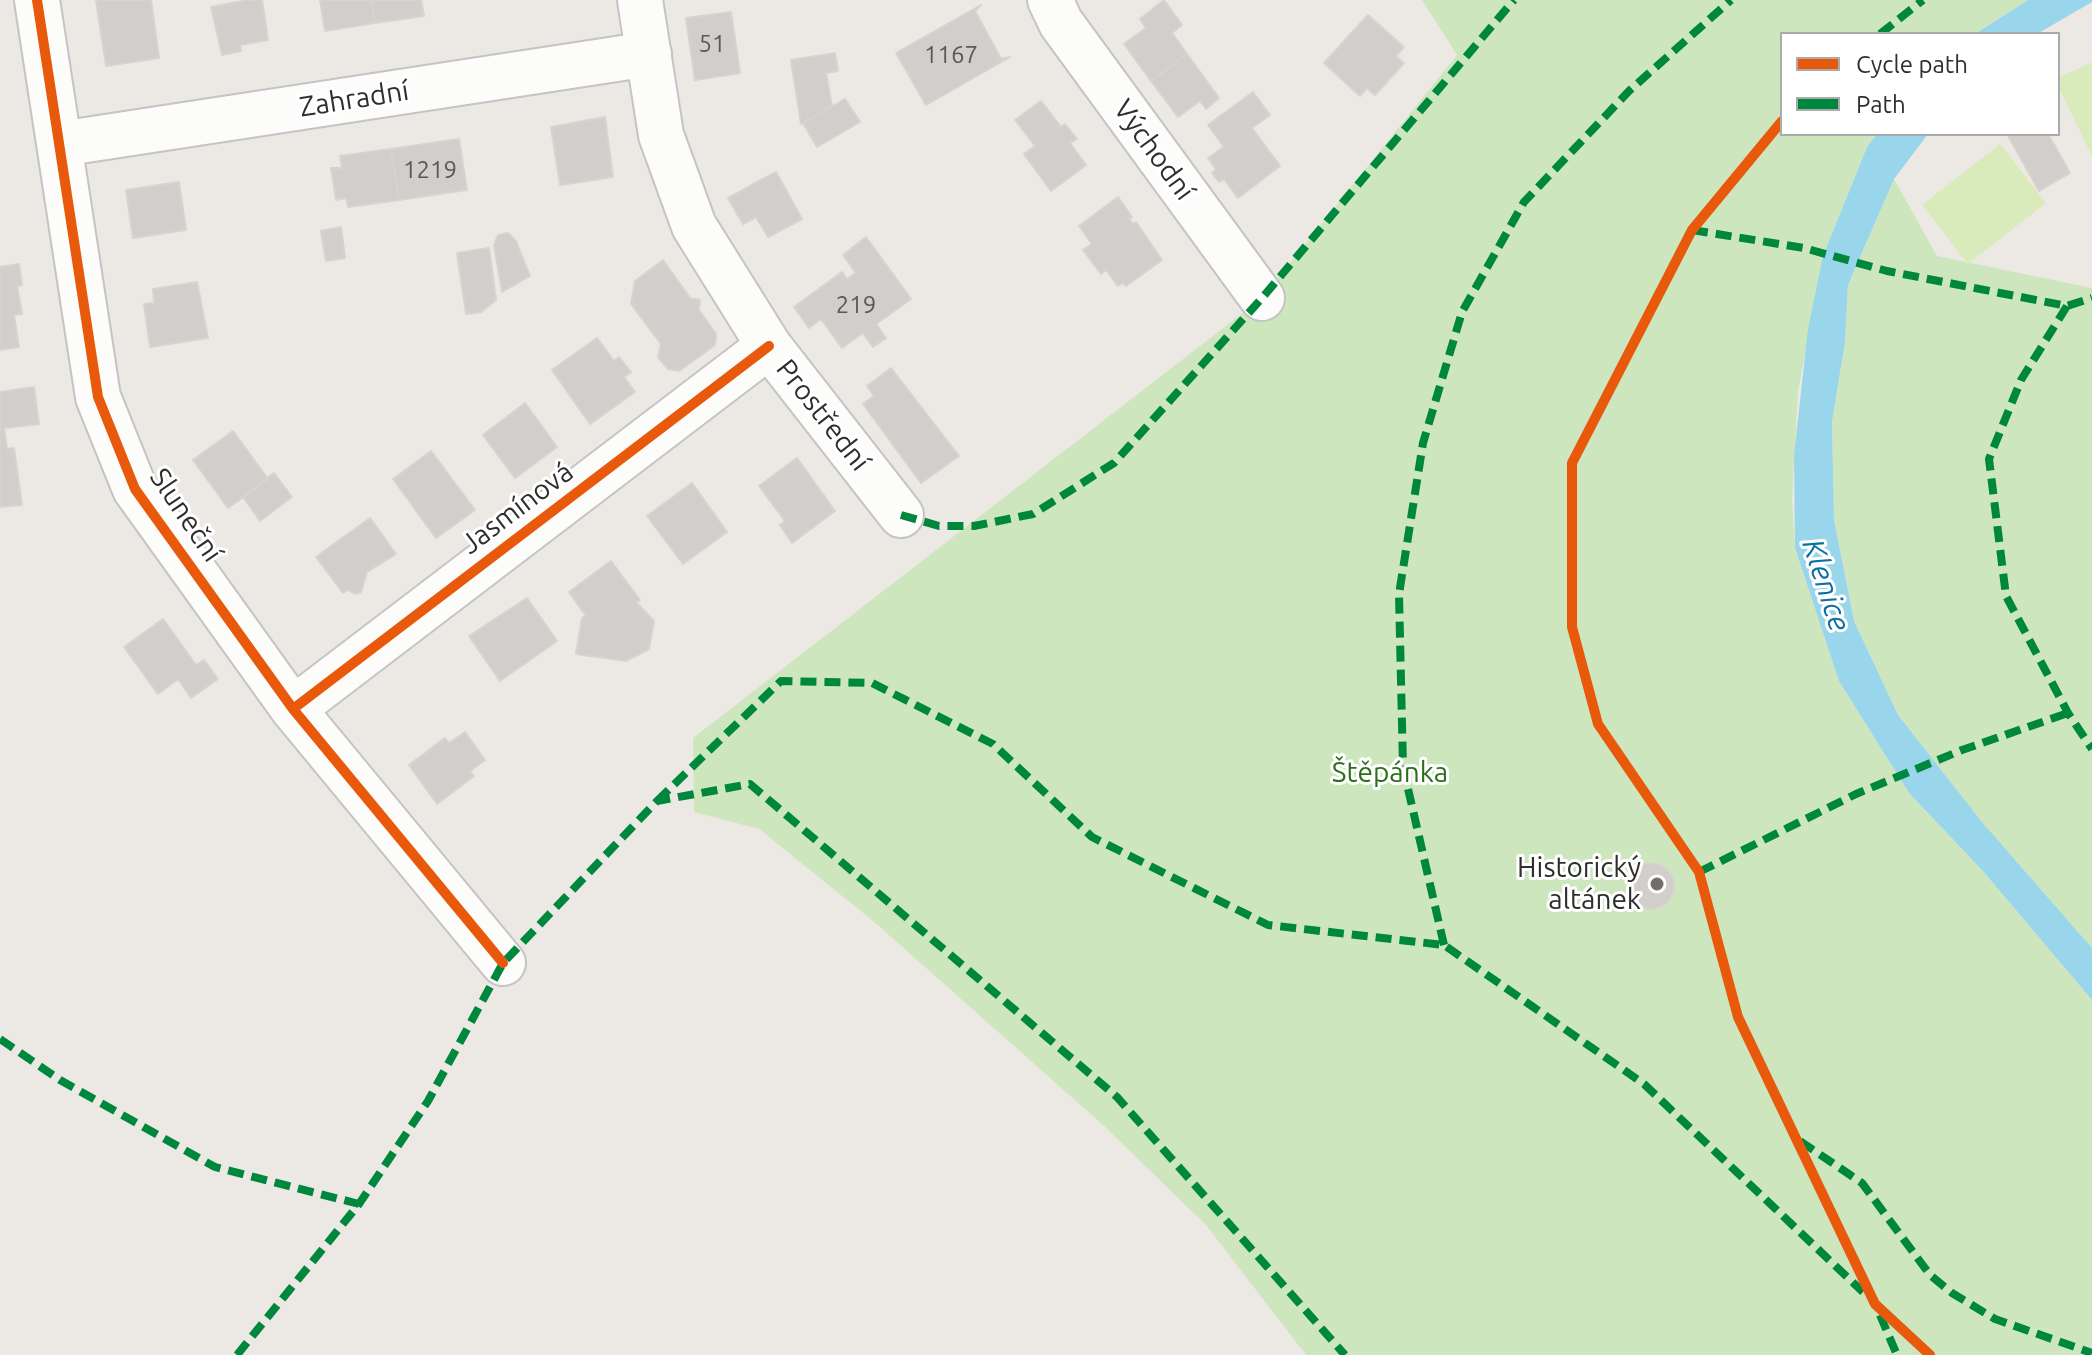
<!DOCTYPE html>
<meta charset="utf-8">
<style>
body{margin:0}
#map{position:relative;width:2092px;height:1355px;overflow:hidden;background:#ece8e4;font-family:Ubuntu,sans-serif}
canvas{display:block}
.legend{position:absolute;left:1780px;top:32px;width:280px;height:104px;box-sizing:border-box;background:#fff;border:2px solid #ababab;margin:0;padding:10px 14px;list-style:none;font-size:24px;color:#2e2e2e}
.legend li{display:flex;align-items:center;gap:16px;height:40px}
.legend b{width:40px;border:2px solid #ababab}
</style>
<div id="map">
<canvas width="2092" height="1355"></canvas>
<ul class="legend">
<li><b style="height:10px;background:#e8590c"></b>Cycle path</li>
<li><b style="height:10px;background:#00873e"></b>Path</li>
</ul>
</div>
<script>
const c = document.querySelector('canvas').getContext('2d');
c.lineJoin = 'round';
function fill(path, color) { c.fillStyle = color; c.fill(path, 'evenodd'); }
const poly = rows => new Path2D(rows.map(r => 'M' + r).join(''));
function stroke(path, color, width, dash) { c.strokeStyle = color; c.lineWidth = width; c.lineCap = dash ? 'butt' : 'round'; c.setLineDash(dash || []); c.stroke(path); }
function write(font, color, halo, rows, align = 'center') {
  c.font = font + ' Ubuntu,sans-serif'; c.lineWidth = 6; c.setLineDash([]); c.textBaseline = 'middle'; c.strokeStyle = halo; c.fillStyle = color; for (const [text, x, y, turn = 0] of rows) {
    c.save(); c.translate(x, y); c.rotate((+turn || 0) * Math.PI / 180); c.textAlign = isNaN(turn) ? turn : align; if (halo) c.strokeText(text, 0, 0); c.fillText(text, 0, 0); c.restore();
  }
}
fill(poly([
 [1422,0,2028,0,1975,34,1782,34,1782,134,1877,134,1867,147,1823,256,1798,392,1792,498,1795,548,1839,681,1909,793,1982,870,2092,1000,2092,1355,1306,1355,1206,1225,1104,1126,872,920,759,829,694,812,693,738,1262,298,1457,55],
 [1894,179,1937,256,2092,288,2092,948,1982,822,1898,715,1854,621,1834,520,1832,422,1845,342,1848,285]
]), '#cee6be');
fill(poly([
 [2092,62,2092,156,2058,86,2058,78],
 [2000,144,2046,203,1968,264,1922,205]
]), '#d9eabb');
fill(poly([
 [2028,0,2092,0,2092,2,2037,34,1975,34],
 [1877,134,1928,134,1894,179,1848,285,1845,342,1832,422,1834,520,1854,621,1898,715,1982,822,2092,948,2092,1000,1982,870,1909,793,1839,681,1795,548,1794,455,1808,329,1823,256,1867,147]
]), '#99d6ec');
const building = poly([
 [96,0,151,0,159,58,106,66,96,0],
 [248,0,262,0,268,40,240,45,241,51,222,55,211,7,248,0],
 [320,0,371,0,375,23,325,31,320,0],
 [371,0,421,0,424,16,375,23,371,0],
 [1164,0,1182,25,1172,33,1187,54,1151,81,1124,44,1146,28,1140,19,1164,0],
 [981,5,975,11,1001,59,1010,57,926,105,896,53,981,5],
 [731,12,740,73,695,80,686,18,731,12],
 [1368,15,1404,47,1396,56,1404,63,1375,95,1367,88,1360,96,1324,63,1368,15],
 [835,53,838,71,826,73,832,106,801,124,791,60,835,53],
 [1187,54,1219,98,1206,109,1200,101,1178,117,1151,81,1187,54],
 [1253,92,1270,115,1252,128,1280,166,1238,198,1224,179,1219,182,1212,173,1216,169,1208,158,1224,147,1208,125,1253,92],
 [845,99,860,122,817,147,803,123,845,99],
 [1041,101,1061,127,1065,124,1077,139,1070,143,1086,165,1051,191,1024,154,1035,146,1015,120,1041,101],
 [605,117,613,177,560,185,551,127,605,117],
 [2007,134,2048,134,2070,173,2039,191,2007,134],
 [459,139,467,190,399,200,391,149,459,139],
 [391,149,399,200,348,207,346,198,336,200,331,168,342,168,340,156,391,149],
 [776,172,802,219,768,237,756,217,743,224,728,198,776,172],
 [179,182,186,230,133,238,126,190,179,182],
 [1118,197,1132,217,1129,219,1133,224,1136,222,1162,260,1126,286,1123,283,1118,286,1106,270,1101,274,1083,250,1092,244,1079,226,1118,197],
 [341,227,345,258,326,261,321,231,341,227],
 [508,233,516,241,530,276,502,292,494,245,498,235,508,233],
 [866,237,911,299,876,324,886,338,873,347,863,333,842,348,821,319,809,328,794,307,842,272,847,279,856,273,843,255,866,237],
 [489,248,496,300,481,312,466,314,457,253,489,248],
 [663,260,690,298,700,300,699,310,716,334,715,345,679,371,668,369,658,357,661,344,631,304,635,281,663,260],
 [19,264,22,285,17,286,22,314,14,315,19,347,0,350,0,267,19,264],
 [197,282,208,338,150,347,144,304,154,303,153,289,197,282],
 [597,338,614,361,619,357,631,372,624,377,635,392,590,424,552,370,597,338],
 [891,368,959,456,921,483,863,404,874,396,867,386,891,368],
 [34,387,39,424,4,428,7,449,14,448,22,505,0,507,0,392,34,387],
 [525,403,557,447,515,478,483,435,525,403],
 [233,431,268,479,228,508,193,460,233,431],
 [431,451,475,510,436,538,393,479,431,451],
 [797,458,835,511,792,543,780,525,785,521,759,486,797,458],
 [274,473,292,497,260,521,243,497,274,473],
 [692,483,727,532,683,564,647,516,692,483],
 [370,518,396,554,367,572,361,592,355,594,348,590,343,593,316,557,370,518],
 [611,561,640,600,636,602,654,621,649,649,626,661,576,654,582,618,586,616,569,592,611,561],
 [527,598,557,641,500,681,469,636,527,598],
 [163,619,196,665,204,660,218,679,191,698,178,679,158,694,124,647,163,619],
 [465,732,485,760,470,771,474,776,437,804,409,765,445,738,449,743,465,732],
 '1628 886a23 23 0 1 1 46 0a23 23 0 1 1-46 0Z'
]);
fill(building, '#d1cecb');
stroke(building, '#d7d4d0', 2);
const minor = poly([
 [37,0,98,397,135,489,293,709,503,963],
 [640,0,661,135,694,226,769,346,901,515],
 [1050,0,1061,23,1262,298],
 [60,144,649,54],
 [293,709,769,346]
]);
stroke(minor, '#c5c4c5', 48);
stroke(minor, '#fcfcfb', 44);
stroke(poly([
 [1880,34,1923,0],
 [1692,230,1804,248,1887,271,2067,306,2092,298],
 [2067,306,2021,380,1989,459,2006,596,2068,713,2092,749],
 [901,515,939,526,974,526,1033,514,1114,463,1262,298,1514,0],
 [657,801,781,681,872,683,993,744,1092,837,1268,925,1444,945,1644,1084,1863,1292],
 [1699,872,1856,794,1962,750,2068,713],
 [1444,945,1403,767,1399,594,1423,443,1462,312,1524,202,1629,91,1731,0],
 [0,1039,60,1080,215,1167,359,1204],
 [1800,1141,1862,1183,1930,1275,1952,1293,1995,1319,2092,1353],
 [1880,1315,1897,1355],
 [237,1355,359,1204,428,1101,503,963,657,801,750,784,1117,1097,1345,1355]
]), '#00873e', 8, [16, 8]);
stroke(poly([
 [37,0,98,397,135,489,293,709,503,963],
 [1782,121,1692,230,1572,463,1572,627,1598,724,1699,872,1738,1017,1875,1304,1930,1355],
 [293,709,769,346]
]), '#e8590c', 10);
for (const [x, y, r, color] of [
 [1657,884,8,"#706f6e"]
]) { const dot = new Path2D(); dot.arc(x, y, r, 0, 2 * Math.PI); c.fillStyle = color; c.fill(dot); stroke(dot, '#fff', 3); }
write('24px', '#585857', null, [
 ["51",712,44],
 ["1167",951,55],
 ["1219",430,170],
 ["219",856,305]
]);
write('28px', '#2e2e2e', '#fff', [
 ["Zahradní",354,99,-9],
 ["Východní",1154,150,54],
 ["Prostřední",823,415,52],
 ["Jasmínová",517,508,-37],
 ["Sluneční",186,515,56]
]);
write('28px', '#2c6e1b', '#fff', [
 ["Štěpánka",1390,773]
]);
write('28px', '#2e2e2e', '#fff', [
 ["Historický",1641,868],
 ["altánek",1641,900]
], 'right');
write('italic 30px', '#0d6fa3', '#fff', [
 ["Klenice",1826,585,72]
]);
</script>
